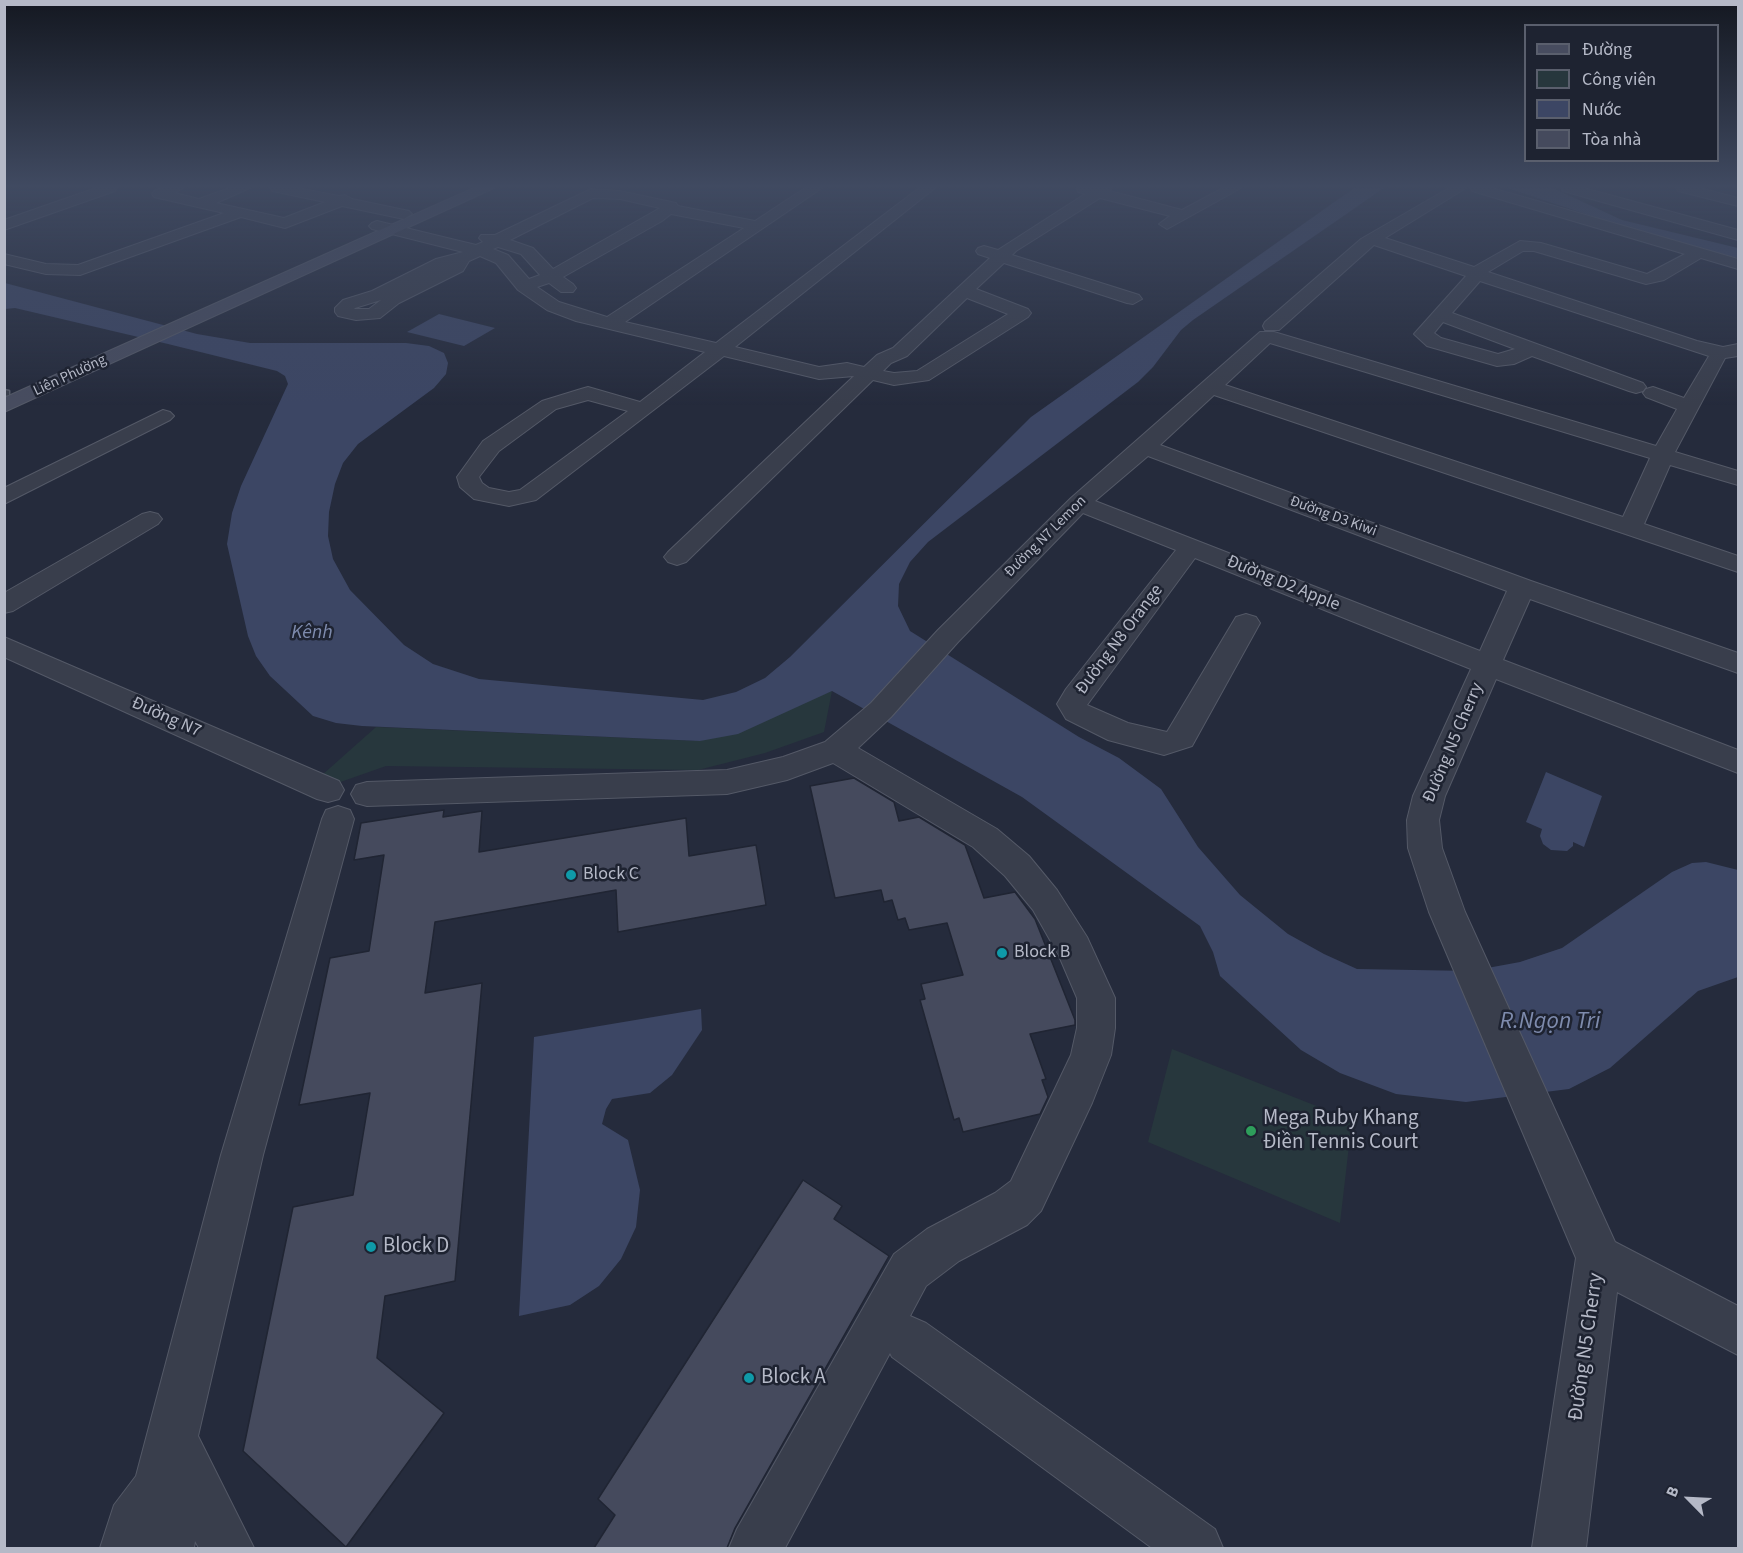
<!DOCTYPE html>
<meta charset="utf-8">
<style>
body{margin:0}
#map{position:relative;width:1743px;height:1553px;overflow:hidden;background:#252b3c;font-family:"Source Sans 3",sans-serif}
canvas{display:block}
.frame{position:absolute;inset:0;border:6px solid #b5b9c7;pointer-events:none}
.legend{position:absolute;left:1524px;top:24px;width:195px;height:138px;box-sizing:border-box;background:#1e2331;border:2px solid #5a5f6d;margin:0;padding:8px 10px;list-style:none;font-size:18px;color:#b5b9c7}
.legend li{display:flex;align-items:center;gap:12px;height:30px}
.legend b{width:30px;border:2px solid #5a5f6d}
.north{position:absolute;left:1659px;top:1469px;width:60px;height:60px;-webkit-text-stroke:4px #1e2331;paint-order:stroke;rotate:294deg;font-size:16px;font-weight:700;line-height:24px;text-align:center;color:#b5b9c7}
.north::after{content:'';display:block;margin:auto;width:21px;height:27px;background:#b5b9c7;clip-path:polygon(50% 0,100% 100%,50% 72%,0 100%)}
</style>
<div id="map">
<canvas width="1743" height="1553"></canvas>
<div class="frame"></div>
<ul class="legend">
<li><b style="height:8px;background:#474c5f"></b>Đường</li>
<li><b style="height:16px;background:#27373d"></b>Công viên</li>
<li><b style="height:16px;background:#3c4664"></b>Nước</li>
<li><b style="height:16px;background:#454a5d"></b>Tòa nhà</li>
</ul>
<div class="north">B</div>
</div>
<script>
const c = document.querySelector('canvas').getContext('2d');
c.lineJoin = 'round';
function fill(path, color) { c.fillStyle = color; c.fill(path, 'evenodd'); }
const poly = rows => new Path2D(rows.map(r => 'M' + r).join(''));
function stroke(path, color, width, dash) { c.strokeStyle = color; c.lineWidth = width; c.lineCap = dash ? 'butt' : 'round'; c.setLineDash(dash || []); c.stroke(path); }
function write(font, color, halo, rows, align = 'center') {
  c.font = font + ' "Source Sans 3",sans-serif'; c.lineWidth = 5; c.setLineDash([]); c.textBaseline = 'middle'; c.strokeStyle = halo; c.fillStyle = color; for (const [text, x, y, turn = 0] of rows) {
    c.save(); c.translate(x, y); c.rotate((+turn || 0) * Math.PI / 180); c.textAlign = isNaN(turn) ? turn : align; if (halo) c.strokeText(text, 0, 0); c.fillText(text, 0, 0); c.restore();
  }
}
fill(poly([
 [832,691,824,732,765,753,698,770,386,766,332,785,313,799,303,792,376,727,700,741],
 [1172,1049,1352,1120,1340,1223,1148,1142]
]), '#27373d');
fill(poly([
 [1354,188,1384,188,1193,320,1181,330,1153,367,1138,382,928,542,910,562,899,584,898,606,910,631,1079,737,1119,758,1161,789,1198,847,1240,895,1288,934,1324,954,1357,969,1471,971,1520,962,1562,948,1672,872,1692,863,1706,862,1738,870,1738,977,1698,991,1610,1068,1569,1089,1466,1102,1396,1094,1340,1073,1301,1050,1220,976,1213,952,1200,926,1022,797,832,691,738,734,700,741,362,726,336,723,313,716,270,676,256,656,248,636,227,544,232,513,241,486,288,384,285,376,277,371,168,344,15,308,5,309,5,283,197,334,250,343,406,343,429,346,444,353,448,363,446,374,434,388,358,444,343,463,335,484,329,512,328,536,333,559,350,590,404,645,433,664,479,679,703,700,736,692,765,678,790,657,1031,417],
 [1507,188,1553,188,1622,220,1738,248,1738,258,1655,237],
 [439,314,495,328,464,346,407,332],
 [1546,772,1602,796,1584,847,1573,842,1573,846,1567,851,1551,850,1543,844,1540,836,1542,829,1526,822],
 [701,1009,702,1030,672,1075,650,1093,612,1099,606,1109,602,1124,628,1140,640,1190,636,1227,621,1259,599,1286,570,1305,519,1316,534,1037]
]), '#3c4664');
const building = poly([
 [854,778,894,802,899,821,919,817,965,845,984,898,1015,892,1035,919,1075,1020,1075,1025,1030,1034,1046,1079,1042,1080,1048,1097,1040,1114,963,1132,959,1118,954,1120,920,1000,925,999,921,984,963,975,947,923,909,930,905,918,898,920,892,900,884,902,881,890,835,898,810,786,854,778],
 [444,810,443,817,482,811,479,852,686,818,689,856,756,845,766,905,618,932,616,890,435,922,425,993,482,983,455,1281,385,1296,377,1358,444,1413,346,1547,243,1451,293,1207,353,1195,370,1093,299,1105,330,958,369,951,384,855,354,860,361,823,444,810],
 [803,1180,842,1206,834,1219,889,1256,735,1528,727,1548,594,1548,615,1515,598,1499,803,1180]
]);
fill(building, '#454a5d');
stroke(building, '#202533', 1.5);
const lane = poly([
 [4,390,9,391,9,395,4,396,4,390]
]);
const street = poly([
 [96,188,117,188,115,191,4,230,4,220,96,188],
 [162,188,183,188,175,193,199,199,229,188,250,188,216,203,284,218,325,202,272,191,270,188,298,188,339,196,345,195,352,199,409,211,412,214,404,219,342,206,285,228,241,217,80,275,46,274,4,264,4,254,46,264,78,265,224,213,154,197,152,194,154,191,162,188],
 [805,188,822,188,625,322,716,343,919,188,935,188,735,347,819,367,847,363,864,367,877,355,893,348,990,258,978,254,976,251,978,248,984,246,998,250,1085,194,1078,192,1077,188,1112,188,1110,191,1182,210,1223,188,1241,188,1167,229,1159,224,1170,216,1100,198,1016,251,1012,255,1139,295,1142,299,1133,304,1127,303,1004,263,976,289,1028,309,1031,313,1028,317,929,380,894,385,873,380,686,562,677,565,668,562,664,557,668,552,854,376,819,379,724,356,536,500,509,506,474,499,460,487,457,477,483,441,542,401,581,389,588,387,640,402,705,352,576,321,547,310,518,290,496,263,480,256,469,261,463,271,399,303,380,318,356,320,338,316,335,312,335,308,343,300,372,291,436,259,463,252,372,229,369,226,372,223,377,221,476,245,483,242,479,238,481,235,495,235,591,189,620,191,676,203,678,206,755,221,805,188],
 [593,198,620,199,660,208,553,269,533,248,510,240,593,198],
 [671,214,744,228,607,317,559,302,537,287,549,283,561,292,573,292,576,288,573,284,563,277,662,221,671,214],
 [498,247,521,254,540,275,529,279,508,255,493,249,498,247],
 [967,298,1008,314,917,371,894,373,883,371,891,363,907,356,967,298],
 [381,300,369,309,354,309,355,308,381,300],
 [588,400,628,411,520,490,509,492,489,488,482,483,479,477,499,451,556,409,588,400],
 [1449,188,1466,188,1385,238,1474,267,1520,241,1541,243,1647,274,1685,254,1472,191,1470,188,1492,188,1738,259,1738,269,1701,258,1664,280,1646,284,1534,251,1523,251,1488,272,1697,341,1723,347,1738,344,1738,356,1725,358,1675,452,1738,471,1738,485,1670,465,1644,524,1738,556,1738,572,1214,395,1160,445,1531,581,1738,653,1738,673,1530,599,1503,660,1738,750,1738,773,1496,679,1445,796,1439,820,1442,848,1465,912,1615,1242,1738,1306,1738,1355,1617,1292,1586,1548,1532,1548,1576,1258,1429,912,1408,848,1407,820,1413,796,1471,669,1195,558,1087,705,1128,723,1167,732,1236,617,1246,614,1256,617,1260,623,1192,746,1164,755,1108,740,1066,719,1057,704,1066,689,1176,550,1083,513,958,642,891,717,858,748,997,829,1029,856,1057,890,1087,937,1115,998,1115,1028,1111,1055,1092,1103,1041,1211,1027,1225,959,1261,926,1286,910,1316,926,1323,1215,1529,1223,1548,1152,1548,892,1357,890,1353,785,1548,729,1548,737,1529,894,1254,927,1229,995,1193,1011,1181,1071,1055,1077,1028,1077,998,1059,956,1033,910,1005,876,973,847,833,763,787,780,727,794,367,806,356,803,351,794,356,785,367,782,727,770,783,757,825,742,871,703,938,630,1071,498,1260,332,1274,332,1656,446,1677,409,1646,397,1643,393,1646,389,1653,387,1684,398,1709,356,1480,281,1452,313,1643,383,1646,387,1643,391,1636,393,1629,391,1532,356,1514,364,1497,366,1427,346,1414,334,1466,276,1374,245,1279,330,1265,330,1263,326,1265,322,1361,239,1449,188],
 [1443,322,1515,349,1498,354,1441,338,1434,333,1443,322],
 [1270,343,1650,458,1623,517,1225,385,1270,343],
 [1148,456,1507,591,1480,651,1095,501,1148,456],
 [1561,188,1584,188,1738,230,1738,240,1563,191,1561,188],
 [1676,188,1700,188,1738,198,1738,206,1678,191,1676,188],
 [163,410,170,412,174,416,170,420,4,504,4,488,163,410],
 [150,512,158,514,162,519,158,524,13,611,4,613,4,593,142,514,150,512],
 [4,637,339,781,344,790,339,799,328,802,317,799,4,657,4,637],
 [338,806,350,810,354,819,263,1155,198,1436,254,1548,199,1548,195,1541,194,1548,100,1548,114,1505,136,1476,221,1155,322,819,326,810,338,806]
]);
const secondary = poly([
 [474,188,494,188,4,412,4,398,474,188]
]);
stroke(lane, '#545967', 3);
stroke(street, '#545967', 2);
stroke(secondary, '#545967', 2);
fill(lane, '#393e4c');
fill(street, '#393e4c');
fill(secondary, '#474c5f');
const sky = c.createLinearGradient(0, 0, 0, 405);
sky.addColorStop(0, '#141821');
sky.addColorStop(0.46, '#404a61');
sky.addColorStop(1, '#404a6100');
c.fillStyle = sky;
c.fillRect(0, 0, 1743, 405);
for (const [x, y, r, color] of [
 [571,875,6,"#0f9aa8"],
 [1002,953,6,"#0f9aa8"],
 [1251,1131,6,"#2e9e5b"],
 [371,1247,6,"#0f9aa8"],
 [749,1378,6,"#0f9aa8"]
]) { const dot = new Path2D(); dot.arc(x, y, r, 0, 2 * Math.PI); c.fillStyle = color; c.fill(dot); stroke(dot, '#1e2331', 2); }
write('15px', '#b5b9c7', '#1e2331', [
 ["Liên Phường",70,376,-25],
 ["Đường D3 Kiwi",1333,517,20],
 ["Đường N7 Lemon",1046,537,-45]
]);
write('18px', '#b5b9c7', '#1e2331', [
 ["Đường D2 Apple",1283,584,22],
 ["Đường N8 Orange",1120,640,-53],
 ["Đường N7",166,718,24],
 ["Đường N5 Cherry",1454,743,-67]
]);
write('18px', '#b5b9c7', '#1e2331', [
 ["Block C",583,875],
 ["Block B",1014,953]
], 'left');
write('italic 20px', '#7e8bad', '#1e2331', [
 ["Kênh",312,634]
]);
write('21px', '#b5b9c7', '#1e2331', [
 ["Mega Ruby Khang",1263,1119],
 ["Điền Tennis Court",1263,1143],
 ["Block D",383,1247],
 ["Block A",761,1378]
], 'left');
write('21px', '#b5b9c7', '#1e2331', [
 ["Đường N5 Cherry",1587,1347,-82]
]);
write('italic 24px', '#7e8bad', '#1e2331', [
 ["R.Ngọn Tri",1550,1023]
]);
</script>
